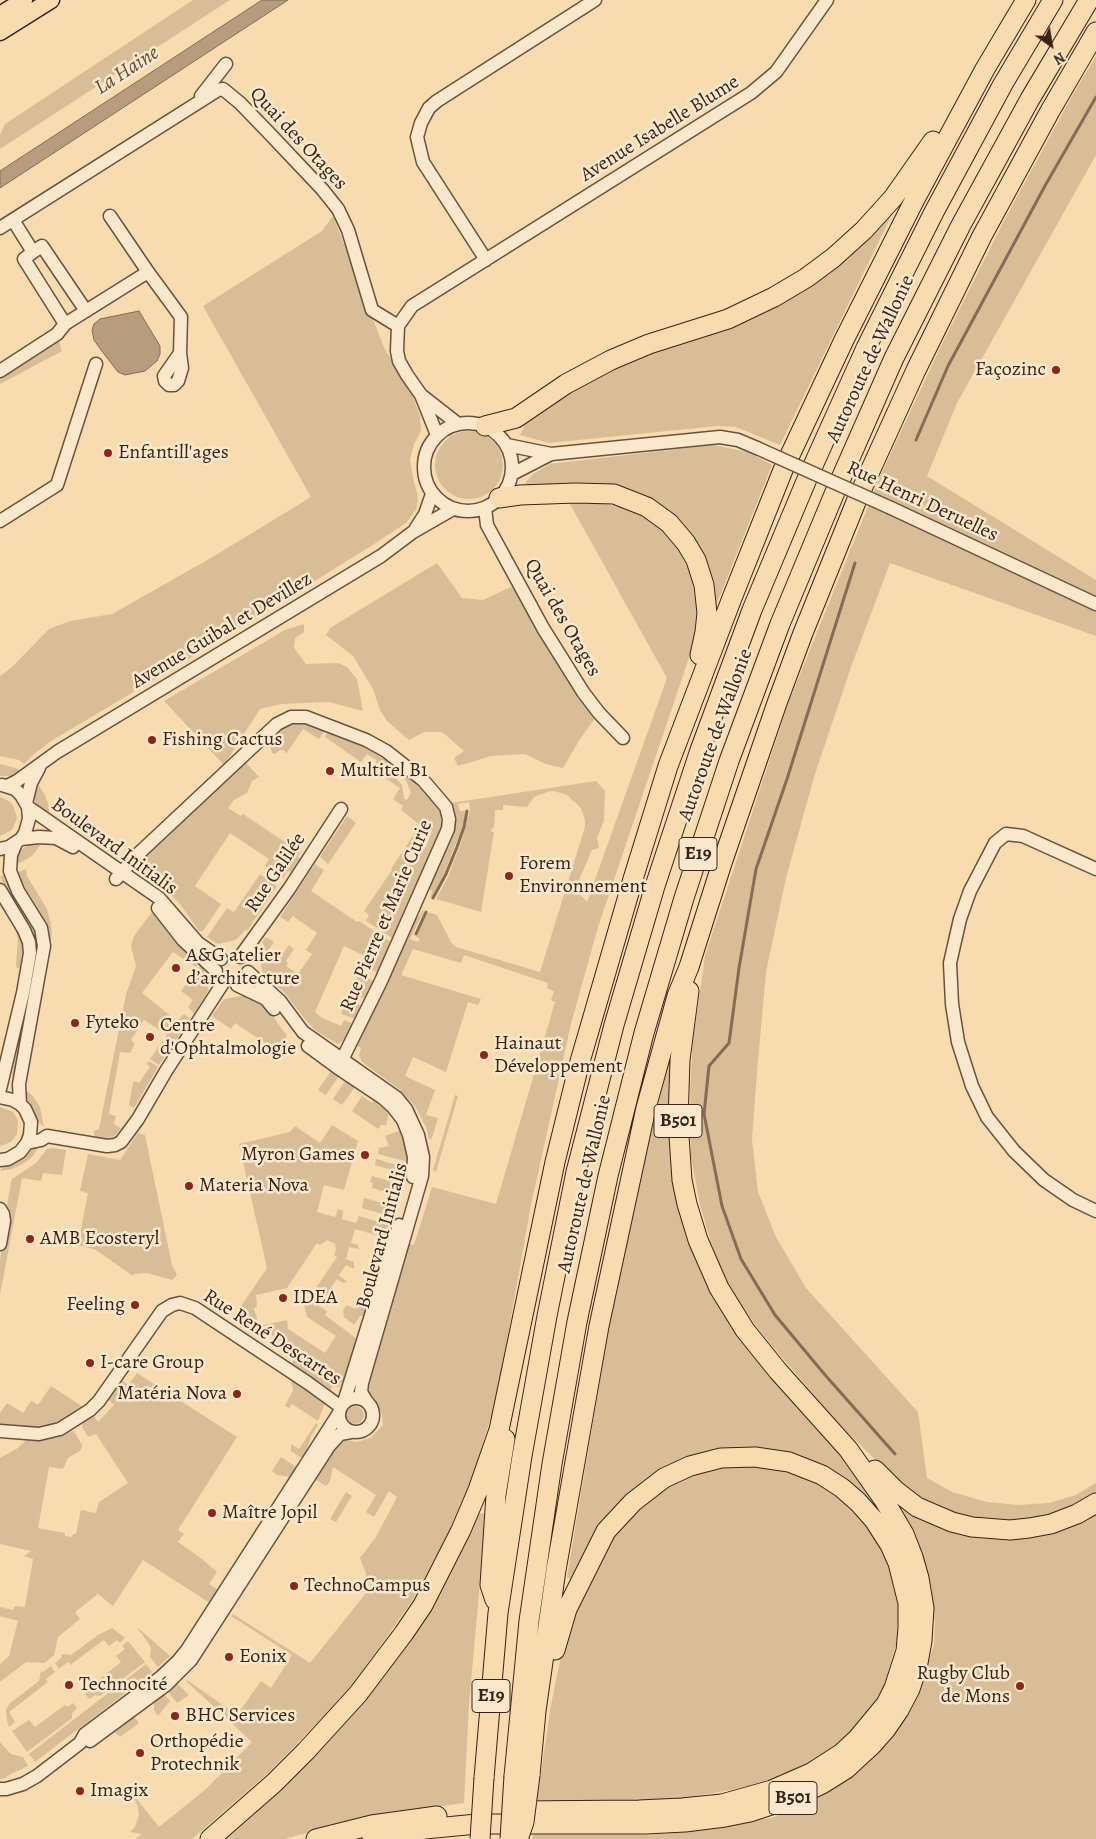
<!DOCTYPE html>
<meta charset="utf-8">
<style>
body{margin:0}
#map{position:relative;width:1096px;height:1839px;overflow:hidden;background:#f8dcb0;font-family:Alegreya,serif}
canvas{display:block}
.north{position:absolute;left:1026px;top:20px;width:50px;height:50px;-webkit-text-stroke:4px #fae8cc;paint-order:stroke;rotate:148deg;font-size:14px;font-weight:700;line-height:20px;text-align:center;color:#392319}
.north::after{content:'';display:block;margin:auto;width:18px;height:22px;background:#392319;clip-path:polygon(50% 0,100% 100%,50% 72%,0 100%)}
</style>
<div id="map">
<canvas width="1096" height="1839"></canvas>
<div class="north">N</div>
</div>
<script>
const c = document.querySelector('canvas').getContext('2d');
c.lineJoin = 'round';
function fill(path, color) { c.fillStyle = color; c.fill(path, 'evenodd'); }
const poly = rows => new Path2D(rows.map(r => 'M' + r).join(''));
function stroke(path, color, width, dash) { c.strokeStyle = color; c.lineWidth = width; c.lineCap = dash ? 'butt' : 'round'; c.setLineDash(dash || []); c.stroke(path); }
function write(font, color, halo, rows, align = 'center') {
  c.font = font + ' Alegreya,serif'; c.lineWidth = 5; c.setLineDash([]); c.textBaseline = 'middle'; c.strokeStyle = halo; c.fillStyle = color; for (const [text, x, y, turn = 0] of rows) {
    c.save(); c.translate(x, y); c.rotate((+turn || 0) * Math.PI / 180); c.textAlign = isNaN(turn) ? turn : align; if (halo) c.strokeText(text, 0, 0); c.fillText(text, 0, 0); c.restore();
  }
}
fill(poly([
 [193,0,230,0,0,149,0,135,5,124],
 [1096,56,1096,155,957,403,927,476,1096,580,1096,636,890,563,851,667,814,777,786,878,766,972,757,1072,752,1140,758,1192,776,1237,806,1288,918,1412,927,1478,952,1492,987,1502,1018,1505,1049,1503,1076,1495,1096,1483,1096,1493,1068,1509,1031,1519,1006,1521,980,1520,951,1512,923,1500,900,1484,835,1420,763,1335,743,1308,725,1277,711,1243,700,1205,691,1156,690,1091,693,1042,705,956,788,704,882,472,941,346,1006,217,1071,98],
 [897,204,780,445,736,427,717,426,549,443,520,435,524,428,522,420,616,363,749,317],
 [333,216,385,350,407,381,420,416,421,431,414,444,410,460,414,483,417,492,418,500,416,510,406,523,368,548,169,671,51,741,34,754,24,764,19,760,0,756,0,676,12,667,49,629,70,621,112,614,211,558,311,497,203,306,322,231],
 [57,334,62,351,0,384,0,371],
 '435 465a34 34 0 1 1 68 0a34 34 0 1 1-68 0Z',
 [713,445,748,452,772,465,715,608,711,579,645,499,524,490,526,482,533,474,550,464],
 [599,503,628,508,652,521,674,542,692,576,697,611,693,646,598,927,571,1024,531,1205,497,1396,472,1481,436,1559,416,1595,375,1654,352,1685,323,1717,268,1773,192,1839,135,1839,142,1834,130,1832,135,1827,139,1815,137,1804,128,1788,159,1827,206,1789,252,1742,186,1681,187,1680,237,1715,261,1681,271,1688,292,1655,231,1616,233,1614,310,1663,371,1587,360,1558,376,1537,397,1497,389,1491,374,1517,366,1512,376,1495,333,1467,330,1481,326,1486,313,1478,340,1439,357,1442,370,1438,383,1425,382,1414,373,1397,365,1389,408,1244,414,1245,432,1187,496,1204,555,1002,551,1000,554,991,547,988,548,983,464,955,461,963,413,949,401,975,481,999,478,1005,468,1002,446,1072,413,1057,405,1076,435,1090,426,1115,438,1118,432,1138,429,1140,426,1127,415,1106,399,1089,362,1062,359,1055,361,1048,355,1045,395,958,398,959,400,953,397,952,413,916,418,918,422,911,424,911,410,939,418,942,420,939,416,937,427,912,437,915,451,942,456,947,540,972,585,827,585,820,581,808,567,795,554,791,547,792,534,797,527,807,503,805,503,810,495,810,494,828,492,828,491,832,494,832,481,912,436,899,448,877,462,840,470,810,469,802,458,804,460,811,466,811,462,828,445,871,432,898,430,897,432,891,429,889,455,828,455,812,451,803,596,781,605,791,604,820,597,838,599,848,592,850,575,889,587,902,667,678,570,504],
 [437,563,462,598,483,600,517,584,595,718,580,739,563,768,546,764,525,754,491,756,458,766,454,758,464,751,442,732,424,732,409,740,387,721,380,710,373,689,353,656,326,635,330,628],
 [304,624,304,632,295,638,294,648,306,664,338,663,347,667,357,679,363,711,329,702,281,704,260,709,224,765,164,701,285,630],
 [294,724,304,724,325,730,319,739,303,729,286,754,284,750,280,750,275,754,272,753,271,749,267,743,282,729],
 [328,731,358,744,394,765,417,785,435,803,441,814,441,828,392,938,366,921,369,915,364,911,392,870,391,869,420,825,401,810,403,806,393,799,400,788,372,769,377,760,367,754,361,762,325,737],
 [396,772,406,780,411,793,407,800,404,799,402,785,394,776],
 [426,825,430,826,432,831,426,847,416,858,410,860,407,857,407,853,419,842,423,826],
 [246,763,259,777,252,781,247,793,234,800,228,808,241,816,243,814,300,852,298,856,300,859,291,872,288,871,283,878,265,866,269,859,230,833,195,886,221,904,203,931,199,931,180,904,169,893,141,872,140,867,144,861,140,857,148,849,151,851,170,834,168,831,182,817,185,820,200,806,198,803,207,794,210,796],
 [0,764,16,768,23,772,15,776,0,776],
 [36,781,45,795,49,807,49,819,38,809,35,802,33,795],
 [0,797,9,801,13,805,17,818,12,830,0,836],
 [347,816,356,823,328,864,320,857],
 [45,839,32,856,14,866,17,855,22,849,34,841],
 [315,864,324,870,311,891,357,922,359,921,391,942,390,944,393,946,384,965,381,964,377,972,361,966,365,956,344,946,315,1012,322,1018,341,1026,344,1020,354,1024,349,1042,344,1040,338,1044,316,1031,304,1018,284,992,263,976,260,957,264,945,262,943,266,937,274,942,268,951,279,959,289,945,294,949,286,961,288,963,286,966,298,974,312,954,306,950,317,933,293,916,288,922,280,917],
 [26,869,27,876,47,909,51,924,52,934,26,1080,46,927,39,910,16,873],
 [260,874,277,886,247,931,245,930,236,940,218,944,207,937,227,908,234,912],
 [6,875,32,919,39,944,15,1076,12,1075,33,956,34,944,30,927,1,879,0,876],
 [0,899,7,909,22,940,22,954,20,968,17,968,16,965,18,938,13,925,0,906],
 [152,912,163,923,174,939,199,963,196,967,173,952,142,993,177,1021,184,1014,190,1019,159,1065,150,1059,167,1035,144,1020,131,1040,135,1044,130,1053,120,1052,109,1114,116,1116,114,1124,121,1128,115,1136,107,1138,107,1141,95,1139,94,1131,99,1129,126,994,136,966,131,946,134,936],
 [201,965,204,968,204,980,207,984,208,991,194,1014,188,1007,193,1000,181,991],
 [359,974,372,980,375,985,369,995,362,998,351,992],
 [247,995,270,1012,287,1036,277,1051,235,1023,231,1029,212,1016,224,999],
 [347,999,362,1006,356,1019,341,1014],
 [673,1047,672,1106,706,1273,858,1469,896,1537,874,1506,847,1481,798,1458,668,1469,572,1580,567,1577,608,1332,631,1212],
 [149,1061,158,1067,134,1108,129,1105,133,1083,135,1081,139,1083,147,1071,150,1067,147,1064],
 [331,1071,339,1076,326,1095,318,1090],
 [345,1081,355,1087,342,1105,333,1099],
 [23,1088,32,1095,40,1107,44,1127,37,1121,25,1098],
 [455,1095,458,1096,436,1172,433,1170],
 [362,1096,372,1103,374,1100,389,1113,386,1125,381,1125,378,1129,352,1111],
 [0,1107,13,1112,18,1120,17,1134,12,1141,4,1145,0,1146],
 [332,1125,358,1141,344,1190,324,1185,317,1212,335,1217,338,1209,343,1211,342,1219,356,1223,359,1216,389,1225,391,1228,386,1238,355,1229,351,1243,358,1245,359,1249,349,1247,346,1259,354,1262,354,1269,346,1265,339,1275,347,1282,343,1283,337,1279,328,1292,335,1296,334,1300,326,1296,319,1306,327,1311,325,1315,357,1339,345,1381,343,1380,339,1387,332,1387,330,1392,326,1390,328,1388,291,1364,299,1353,237,1312,267,1268,239,1144,290,1132,295,1126,320,1143],
 [327,1240,335,1244,336,1250,334,1255,337,1257,307,1301,303,1302,307,1317,336,1336,325,1353,288,1329,287,1320,259,1326,254,1308,257,1307,256,1295,287,1288,317,1243,320,1245],
 [401,1130,406,1143,408,1162,378,1154,379,1148,389,1146,385,1136],
 [138,1133,145,1135,146,1140,172,1265,177,1275,172,1280,147,1273,134,1274,133,1276,96,1250,78,1245,88,1193,80,1191,88,1154,120,1160],
 [41,1142,33,1156,25,1163,12,1169,0,1171,5,1165],
 [53,1148,66,1150,62,1175,43,1173,41,1181,22,1178,0,1295,0,1260,7,1221,6,1212,11,1182,12,1179,36,1163,47,1149],
 [376,1159,407,1168,406,1174,375,1165],
 [372,1176,397,1183,395,1189,401,1191,399,1196,372,1188,373,1183,370,1182],
 [364,1198,396,1207,393,1217,362,1208],
 [365,1293,370,1294,363,1316,360,1316,354,1325,344,1317,343,1310,347,1305,355,1309],
 [137,1373,237,1437,178,1530,184,1534,178,1542,202,1559,217,1572,209,1584,218,1590,210,1603,143,1560,113,1606,98,1594,75,1612,80,1619,58,1637,54,1655,44,1663,26,1662,0,1682,0,1664,9,1656,18,1621,0,1616,0,1607,13,1610,15,1606,25,1607,33,1559,24,1556,31,1551,0,1544,0,1458,18,1448,28,1438,54,1435,56,1438,73,1431,76,1434,82,1445,81,1450,68,1458,63,1469,49,1467,38,1528,65,1533,65,1536,72,1537,73,1534,76,1534,81,1510,96,1513,99,1502,128,1483,96,1434,88,1437,82,1427,83,1423,93,1415,98,1422,114,1405,106,1398,120,1378,128,1385],
 [292,1378,326,1401,318,1421,292,1404,289,1408,285,1406,293,1390,291,1380],
 [51,1386,83,1407,57,1423,38,1428,24,1428,0,1424,0,1413,7,1403,23,1413,31,1401,38,1405],
 '346 1415a9 9 0 1 1 18 0a9 9 0 1 1-18 0Z',
 [316,1423,318,1425,311,1436,305,1457,300,1457,291,1451,291,1444,299,1449],
 [281,1457,296,1467,296,1469,291,1477,277,1475,272,1471],
 [735,1465,771,1467,799,1474,819,1484,834,1493,850,1506,876,1536,895,1580,900,1618,897,1641,884,1686,866,1718,847,1737,827,1753,805,1767,763,1782,731,1790,671,1800,581,1801,537,1800,551,1705,562,1651,583,1588,616,1532,639,1505,667,1486,692,1474],
 [346,1492,352,1496,336,1522,330,1519],
 [896,1499,957,1530,1096,1510,1096,1839,533,1839,533,1835,645,1835,688,1832,754,1821,774,1817,826,1793,868,1762,895,1733,909,1711,919,1691,934,1645,935,1623,931,1585,924,1560,912,1531],
 [479,1513,489,1514,480,1582,469,1704,464,1803,371,1816,284,1839,220,1839,254,1810,460,1553],
 [137,1627,170,1656,158,1667,150,1657,151,1647],
 [112,1628,125,1638,120,1643,117,1640,109,1646,104,1640,70,1665,68,1662,59,1669,55,1663,61,1658,62,1654,71,1655,98,1635],
 [128,1641,145,1662,100,1696,95,1695,89,1699,85,1694,90,1690,88,1688,121,1662,116,1656,125,1649,122,1646],
 [146,1664,152,1672,150,1674,35,1762,29,1754],
 [51,1666,55,1672,46,1679,48,1682,9,1712,15,1722,9,1727,7,1720,6,1710,9,1704,39,1681,41,1671,43,1672],
 [177,1683,189,1695,177,1703,167,1690],
 [163,1693,170,1701,158,1716,154,1710,154,1701],
 [73,1703,77,1708,72,1713,72,1718,27,1752,12,1731,29,1720,35,1727,65,1705,67,1707],
 [134,1717,139,1723,120,1737,115,1732],
 [0,1742,11,1754,23,1757,28,1766,7,1776,6,1778,0,1779]
]), '#d8bd96');
const water = poly([
 [262,0,288,0,0,188,0,171,262,0],
 [139,311,160,346,160,354,157,361,145,371,125,375,118,372,101,350,94,340,92,330,94,324,100,319,139,311]
]);
fill(water, '#b79d7d');
stroke(water, '#856c55', 1);
stroke(poly([
 [916,440,948,366,1046,184,1096,97],
 [855,563,787,779,756,869,739,968,729,1043,709,1066,704,1114,722,1206,741,1259,775,1315,826,1376,895,1454],
 [433,898,446,874,457,847,464,827,467,811],
 [416,934,426,912]
]), '#856c55', 3);
const minor = poly([
 [201,96,226,64],
 [110,216,148,272,181,317,180,353,182,368,178,381,174,385,169,385,165,381,164,376,180,353],
 [13,220,33,252],
 [0,228,218,90,223,89,240,103,269,133,322,189,338,209,348,230,372,310,398,326],
 [486,260,423,162,417,137,421,123,429,108,437,101,595,0],
 [65,324,24,259,33,252,42,246,86,311],
 [0,371,57,334,65,324,148,272],
 [421,395,458,424],
 '424 467a44 44 0 1 1 88 0a44 44 0 1 1-88 0Z',
 [437,435,421,395,407,375,399,361,397,351,398,326,412,306,751,93,776,72,827,0],
 [507,445,551,454,720,437,738,440,757,448],
 [512,474,551,454],
 [485,508,487,525,543,628,583,692,599,713,623,738],
 [891,508,1096,604],
 [0,521,57,485,96,364],
 [416,528,425,514,432,494],
 [7,786,17,781,57,752,381,556,413,532,453,509],
 [26,803,31,783,39,768],
 [28,807,159,898,198,943,221,959],
 [21,839,39,837,56,838,73,847],
 [16,843,11,855,10,871,18,891,41,928,44,946,19,1084,20,1104],
 [0,849,9,847,21,839,25,833,29,819,28,807,21,795,15,789,2,785],
 [1096,869,1023,836,1006,834,995,843,970,891,960,919,950,963,952,1004,958,1042,972,1086,987,1117,1014,1151,1044,1180,1073,1200,1096,1211],
 [116,879,136,856,277,724,291,717,306,717,366,740,386,751,423,780,446,807,449,819,448,829,381,981,338,1068],
 [0,890,24,930,29,942,30,953,23,993,0,1089],
 [158,908,183,940,216,971],
 [240,957,289,889,341,809],
 [248,972,280,1001,303,1032,397,1098,406,1109,418,1135,423,1157,422,1176,362,1383,361,1392,367,1402],
 [237,985,266,999,274,1009],
 [308,1046,338,1068,383,1098,393,1107,403,1120,409,1135,414,1157,413,1177],
 [0,1097,13,1100,20,1104,25,1109,31,1122,30,1135,27,1143,20,1152,8,1159,0,1160],
 [27,1143,41,1140,47,1136,107,1146,115,1145,121,1142,138,1119,166,1071,223,983],
 [0,1209,3,1214,4,1221,0,1244],
 '339 1415a17 17 0 1 1 34 0a17 17 0 1 1-34 0Z',
 [344,1402,399,1225],
 [0,1431,39,1434,60,1429,90,1410,99,1401,162,1311,172,1305,180,1303,195,1308,308,1383,341,1407],
 [90,1741,166,1685,191,1660,329,1446,340,1434,351,1432],
 [0,1789,6,1789,23,1784,37,1776,80,1743,85,1734,161,1677,178,1661,187,1650,339,1413]
]);
const major = poly([
 [0,15,24,0],
 [0,32,51,0]
]);
const highway = poly([
 [485,426,516,418,566,384,611,360,649,344,728,319,774,297,806,278,833,258,864,230,893,198,933,141],
 [499,498,520,495,576,493,614,494,647,507,669,523,686,543,696,560,704,585,707,613,705,632,700,655],
 [875,1470,895,1490,917,1507,952,1522,972,1527,1010,1530,1029,1528,1051,1524,1077,1514,1096,1503],
 [495,1600,490,1585,496,1495,505,1439],
 [530,1775,536,1711,556,1570,599,1326,646,1108,677,996,689,967,722,863,777,703,803,633,856,502,916,370,982,236,1050,111,1096,32],
 [514,1776,529,1621,552,1464,577,1322,608,1176,644,1033,684,898,729,761,780,624,835,492,894,358,961,225,1030,99,1089,0],
 [484,1778,498,1613,522,1456,547,1316,576,1172,614,1025,655,886,700,750,752,610,807,479,866,348,934,212,1003,84,1053,0],
 [514,1811,639,1810,682,1808,722,1804,772,1790,811,1773,842,1753,857,1739,886,1704,894,1688,906,1651,908,1628,908,1603,898,1563,890,1545,874,1520,858,1502,842,1488,822,1475,789,1462,755,1457,721,1458,690,1466,664,1478,633,1502,606,1531,567,1609,555,1650],
 [210,1839,274,1783,306,1751,358,1694,404,1633,423,1605,461,1530,478,1490,499,1430,555,1162,579,1065,633,879,668,766,732,598,783,470,844,340,915,199,985,69,1026,0],
 [316,1839,372,1825,437,1816],
 [372,1839,425,1829,477,1824,646,1824,685,1822,725,1817,750,1812,795,1797,822,1784,846,1769,872,1745,886,1729,899,1710,910,1689,917,1668,922,1641,924,1608,919,1578,913,1557,904,1534,884,1500,848,1449,778,1371,745,1330,719,1288,698,1240,687,1204,682,1180,678,1121,680,1060,689,991]
]);
stroke(minor, '#69513f', 15);
stroke(major, '#392319', 19);
stroke(highway, '#392319', 21);
stroke(minor, '#fae8cc', 12);
stroke(major, '#f8dcb0', 16);
stroke(highway, '#f8dcb0', 19);
const minorBridge = poly([
 [757,448,891,508]
]);
const highwayBridge = poly([
 [480,1839,484,1778],
 [510,1839,514,1776],
 [518,1839,524,1822,530,1775]
]);
stroke(minorBridge, '#69513f', 15, []);
stroke(highwayBridge, '#392319', 21, []);
stroke(minorBridge, '#fae8cc', 12);
stroke(highwayBridge, '#f8dcb0', 19);
for (const [x, y, r, color] of [
 [1056,370,5,"#8f2418"],
 [108,453,5,"#8f2418"],
 [152,740,5,"#8f2418"],
 [330,771,5,"#8f2418"],
 [509,876,5,"#8f2418"],
 [176,968,5,"#8f2418"],
 [75,1023,5,"#8f2418"],
 [150,1037,5,"#8f2418"],
 [484,1055,5,"#8f2418"],
 [365,1155,5,"#8f2418"],
 [189,1186,5,"#8f2418"],
 [30,1239,5,"#8f2418"],
 [283,1298,5,"#8f2418"],
 [135,1305,5,"#8f2418"],
 [90,1363,5,"#8f2418"],
 [237,1394,5,"#8f2418"],
 [212,1513,5,"#8f2418"],
 [294,1586,5,"#8f2418"],
 [229,1657,5,"#8f2418"],
 [69,1685,5,"#8f2418"],
 [1020,1686,5,"#8f2418"],
 [175,1716,5,"#8f2418"],
 [140,1753,5,"#8f2418"],
 [80,1791,5,"#8f2418"]
]) { const dot = new Path2D(); dot.arc(x, y, r, 0, 2 * Math.PI); c.fillStyle = color; c.fill(dot); stroke(dot, '#fae8cc', 2); }
for (const [x, y, w] of [
 [698,854,38],
 [678,1121,48],
 [491,1696,38],
 [793,1798,48]
]) { const box = new Path2D(); box.roundRect(x - w / 2, y - 16.5, w, 33, 4); c.fillStyle = '#fae8cc'; c.fill(box); stroke(box, '#392319', 1); }
write('bold 19px', '#392319', null, [
 ["E19",698,854],
 ["B501",678,1121],
 ["E19",491,1696],
 ["B501",793,1798]
]);
write('20px', '#392319', '#fae8cc', [
 ["Avenue Isabelle Blume",660,129,-32],
 ["Quai des Otages",298,139,47],
 ["Autoroute de Wallonie",871,359,-65],
 ["Rue Henri Deruelles",922,502,25],
 ["Quai des Otages",562,618,60],
 ["Avenue Guibal et Devillez",222,631,-31],
 ["Autoroute de Wallonie",716,735,-70],
 ["Boulevard Initialis",114,847,36],
 ["Rue Galilée",276,873,-56],
 ["Rue Pierre et Marie Curie",387,916,-67],
 ["Autoroute de Wallonie",585,1184,-77],
 ["Boulevard Initialis",383,1236,-75],
 ["Rue René Descartes",272,1338,33]
]);
write('20px', '#392319', '#fae8cc', [
 ["Façozinc",1046,370,"right"],
 ["Enfantill'ages",118,453],
 ["Fishing Cactus",162,740],
 ["Multitel B1",340,771],
 ["Forem",519,864],
 ["Environnement",519,887],
 ["A&G atelier",186,956],
 ["d’architecture",186,979],
 ["Fyteko",85,1023],
 ["Centre",160,1026],
 ["d'Ophtalmologie",160,1049],
 ["Hainaut",494,1044],
 ["Développement",494,1067],
 ["Myron Games",355,1155,"right"],
 ["Materia Nova",199,1186],
 ["AMB Ecosteryl",40,1239],
 ["IDEA",293,1298],
 ["Feeling",125,1305,"right"],
 ["I-care Group",100,1363],
 ["Matéria Nova",227,1394,"right"],
 ["Maître Jopil",222,1513],
 ["TechnoCampus",304,1586],
 ["Eonix",239,1657],
 ["Rugby Club",1010,1674,"right"],
 ["de Mons",1010,1697,"right"],
 ["Technocité",79,1685],
 ["BHC Services",185,1716],
 ["Orthopédie",150,1742],
 ["Protechnik",150,1765],
 ["Imagix",90,1791]
], 'left');
write('italic 21px', '#5f4837', '#fae8cc', [
 ["La Haine",127,71,-33]
]);
</script>
